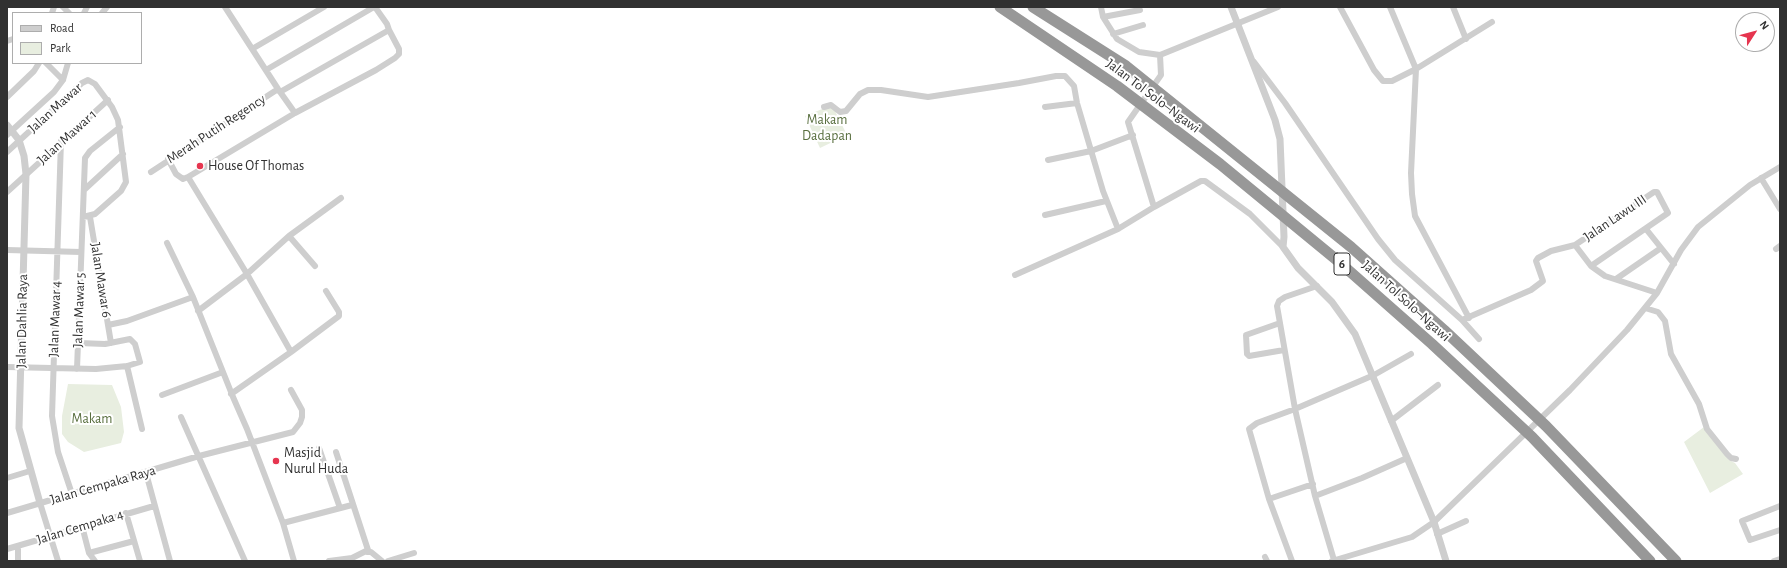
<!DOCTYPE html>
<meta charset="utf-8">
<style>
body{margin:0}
#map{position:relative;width:1787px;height:568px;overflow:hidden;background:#fff;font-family:"Alegreya Sans",sans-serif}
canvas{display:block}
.frame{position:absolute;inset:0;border:8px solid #313131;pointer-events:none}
.legend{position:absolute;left:12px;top:12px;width:130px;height:52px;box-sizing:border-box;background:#fff;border:1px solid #adadad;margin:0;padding:5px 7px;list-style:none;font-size:12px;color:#313131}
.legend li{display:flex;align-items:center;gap:8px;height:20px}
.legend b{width:20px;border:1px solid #adadad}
.north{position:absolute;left:1735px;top:12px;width:40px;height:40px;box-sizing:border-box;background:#fff;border:1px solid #adadad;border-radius:50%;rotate:54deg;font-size:11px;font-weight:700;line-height:16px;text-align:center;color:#313131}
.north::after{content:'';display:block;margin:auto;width:14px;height:18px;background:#e6354f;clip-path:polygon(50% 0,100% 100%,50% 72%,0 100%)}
</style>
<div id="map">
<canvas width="1787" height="568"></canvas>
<div class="frame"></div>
<ul class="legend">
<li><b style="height:5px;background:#cecece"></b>Road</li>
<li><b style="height:11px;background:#e8eee0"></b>Park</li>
</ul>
<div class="north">N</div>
</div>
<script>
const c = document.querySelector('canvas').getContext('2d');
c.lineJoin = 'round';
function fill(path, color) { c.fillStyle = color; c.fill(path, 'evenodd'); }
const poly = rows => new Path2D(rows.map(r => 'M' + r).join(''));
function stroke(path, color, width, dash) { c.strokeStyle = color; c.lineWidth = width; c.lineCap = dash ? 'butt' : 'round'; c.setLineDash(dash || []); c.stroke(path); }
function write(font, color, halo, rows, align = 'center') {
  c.font = font + ' "Alegreya Sans",sans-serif'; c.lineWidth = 4; c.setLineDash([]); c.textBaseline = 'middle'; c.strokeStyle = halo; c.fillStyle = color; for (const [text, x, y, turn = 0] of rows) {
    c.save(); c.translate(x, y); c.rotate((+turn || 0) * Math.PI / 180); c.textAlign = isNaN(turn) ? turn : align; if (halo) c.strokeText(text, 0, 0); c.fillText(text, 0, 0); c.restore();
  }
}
fill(poly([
 [832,105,847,135,820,148,805,116],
 [68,384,112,385,121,407,124,432,121,443,84,452,68,442,62,434,62,416],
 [1704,427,1729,460,1735,463,1743,474,1710,493,1684,442]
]), '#e8eee0');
stroke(poly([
 [63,7,69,13],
 [225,7,278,89],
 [375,7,387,24,389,30],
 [1101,7,1103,17,1117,39,1139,52,1160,55,1278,7],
 [1340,7,1374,70,1383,81,1392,81,1416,69],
 [1390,7,1416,69,1492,22],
 [1453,7,1466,39],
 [52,13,54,7],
 [84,13,87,7],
 [102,13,107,7],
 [1103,17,1140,10],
 [1113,34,1143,25],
 [7,41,13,39],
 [252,49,324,7],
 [1254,62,1285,103,1378,239,1395,260,1462,320,1531,290,1543,281,1536,261,1538,258,1551,251,1575,245,1654,192,1657,192,1668,213,1591,266],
 [46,63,63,80],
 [1416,69,1411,173,1412,194,1415,216,1469,318],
 [266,70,374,7],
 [7,97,34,71,39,63],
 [824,107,831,105,840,112,846,111,860,94,868,90,881,90,928,97,1019,83,1056,76,1065,76,1074,86,1077,103,1103,191,1118,229],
 [1045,107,1077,103],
 [7,135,54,92,63,80,68,63],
 [61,141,52,416,58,452,72,494],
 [7,152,82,83,88,80,95,84,112,107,118,120,126,182,121,191,95,214,83,217],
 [168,159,176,174,183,179,188,177,295,113,376,70,395,58,399,54,399,49,389,30,280,92],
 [1048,160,1091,151,1133,135],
 [151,172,278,89,295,113],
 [188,177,247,274,291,352],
 [1761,178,1780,209],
 [84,190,123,154],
 [7,192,108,100],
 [1154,207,1128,122,1161,75,1160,55],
 [1045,215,1106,201],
 [90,217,111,343],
 [1646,229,1674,264],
 [289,236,315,266],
 [167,243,193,297,233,397,247,429,283,523,294,561],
 [1575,245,1591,266,1605,276,1657,293],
 [1776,249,1780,246],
 [7,250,81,252],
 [1015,275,1118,229,1154,207,1201,181,1205,181,1250,214,1283,247],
 [1616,279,1661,248],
 [1317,286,1285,297,1279,301,1277,306,1295,409,1315,496,1334,560],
 [1645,308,1658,312,1665,321,1671,354,1699,404,1707,429,1727,454,1731,458,1736,459],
 [198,311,247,274,289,236,341,198],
 [1462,320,1479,339],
 [1280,323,1246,335,1247,354,1249,356,1284,350],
 [108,325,127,321,193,297],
 [127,366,142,429],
 [7,367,96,369,127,366,140,362,135,344,130,339,105,344,79,343],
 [77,369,85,158,90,151,120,127],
 [231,394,291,352,339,316,339,312,326,291],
 [162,395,223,372],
 [181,417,245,561],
 [1391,421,1438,385],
 [319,448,340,508],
 [146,473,170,561],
 [7,478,30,471],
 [1315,496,1362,478,1407,458],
 [1269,499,1313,484],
 [40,503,58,561],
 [1780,506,1742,521,1750,540,1780,530],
 [7,513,199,456,293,432,300,423,302,417,302,410,291,390],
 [126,513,140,561],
 [283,523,352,505],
 [82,526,89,553,95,561],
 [1437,534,1466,521],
 [18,546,18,561],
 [7,549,154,506],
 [367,552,371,552,382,561],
 [89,553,134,541],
 [1265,557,1267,561],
 [329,561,352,558,368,550,336,452],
 [388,561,414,553],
 [1292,561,1269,499,1249,429,1257,423,1295,409,1374,375,1411,354],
 [1332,561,1412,537,1434,522,1570,390,1627,330,1657,293,1681,250,1698,227,1750,185,1780,167],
 [1774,561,1780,559]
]), '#cecece', 6);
stroke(poly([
 [1231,7,1275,120,1280,139,1284,237,1283,247,1298,268,1332,302,1355,334,1434,522,1446,561],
 [7,125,19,140,24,156,26,174,19,428,40,503]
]), '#cecece', 7);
stroke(poly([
 [1000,7,1117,86,1220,164,1338,261,1432,344,1532,437,1650,561],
 [1033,7,1126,66,1351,247,1444,330,1546,426,1676,561]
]), '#989898', 11);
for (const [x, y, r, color] of [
 [200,166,4,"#e6354f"],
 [276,461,4,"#e6354f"]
]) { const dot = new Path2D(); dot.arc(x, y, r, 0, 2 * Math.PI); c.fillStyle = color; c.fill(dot); stroke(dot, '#fff', 1.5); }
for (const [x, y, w] of [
 [1342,264,16]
]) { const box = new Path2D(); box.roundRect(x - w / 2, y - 11, w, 22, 3); c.fillStyle = '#fff'; c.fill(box); stroke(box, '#313131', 1); }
write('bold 13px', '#313131', null, [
 ["6",1342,264]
]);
write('14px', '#313131', '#fff', [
 ["Jalan Tol Solo–Ngawi",1153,96,37],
 ["Jalan Mawar",55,108,-42],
 ["Merah Putih Regency",216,129,-33],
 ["Jalan Mawar 1",67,137,-42],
 ["Jalan Lawu III",1615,218,-34],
 ["Jalan Mawar 6",101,280,81],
 ["Jalan Tol Solo–Ngawi",1406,301,42],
 ["Jalan Mawar 5",79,310,-88],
 ["Jalan Mawar 4",55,319,-88],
 ["Jalan Dahlia Raya",22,321,-89],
 ["Jalan Cempaka Raya",103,485,-16],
 ["Jalan Cempaka 4",80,527,-17]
]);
write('14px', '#586e3e', '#fff', [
 ["Makam",827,120],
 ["Dadapan",827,136],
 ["Makam",92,419]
]);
write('14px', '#313131', '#fff', [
 ["House Of Thomas",208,166],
 ["Masjid",284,453],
 ["Nurul Huda",284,469]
], 'left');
</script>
